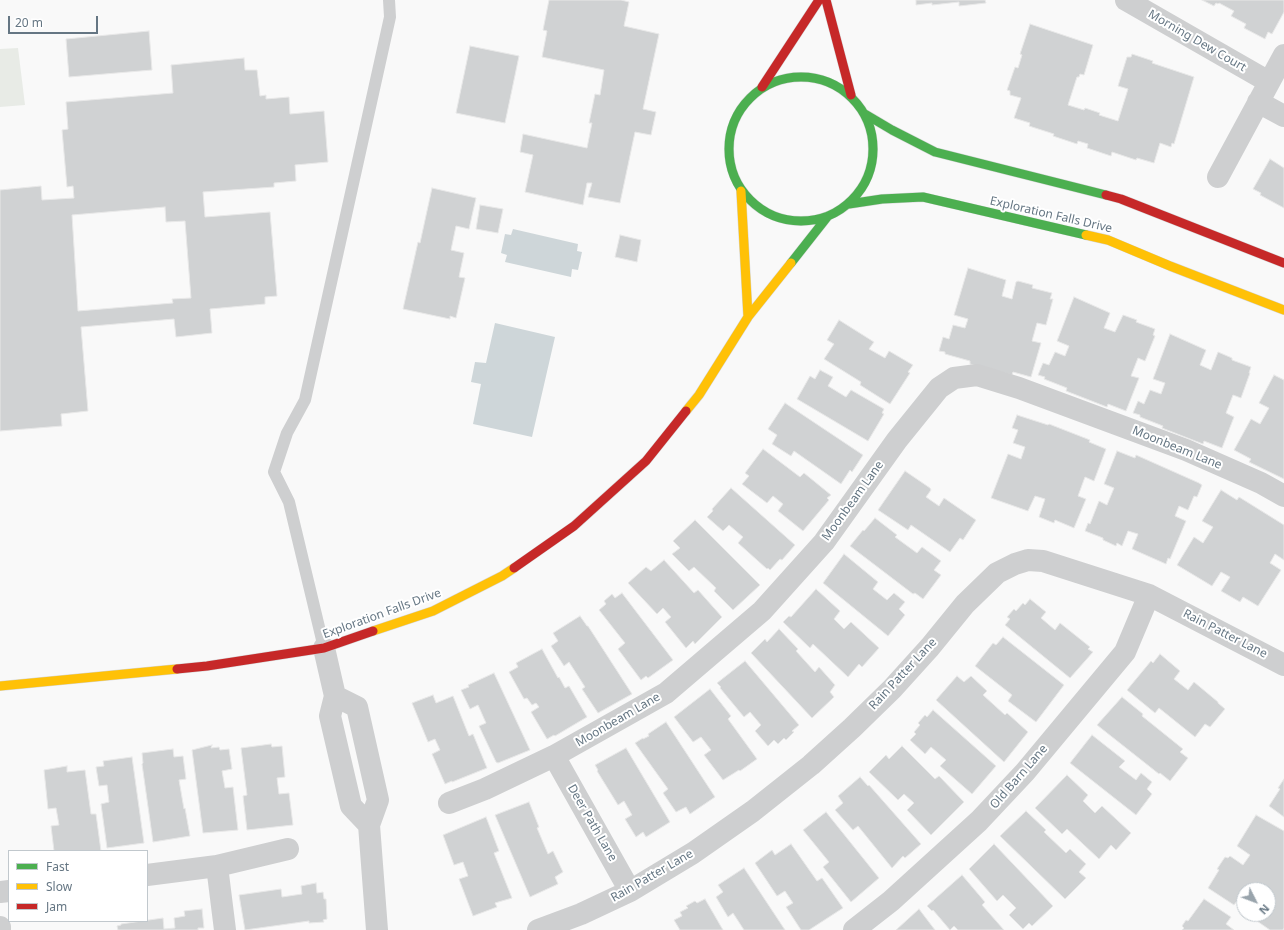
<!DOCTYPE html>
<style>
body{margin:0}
#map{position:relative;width:1284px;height:930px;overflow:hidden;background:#f9f9f9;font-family:"Noto Sans",sans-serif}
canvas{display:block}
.legend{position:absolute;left:8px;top:850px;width:140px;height:72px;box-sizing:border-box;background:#fff;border:1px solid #c1c8cd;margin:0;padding:5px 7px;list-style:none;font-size:12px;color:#657683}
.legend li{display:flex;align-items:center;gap:8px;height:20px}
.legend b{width:20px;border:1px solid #c1c8cd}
.north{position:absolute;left:1236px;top:882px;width:40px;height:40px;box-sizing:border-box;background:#fff;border:1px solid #c1c8cd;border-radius:50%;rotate:132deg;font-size:11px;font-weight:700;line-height:16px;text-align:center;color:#657683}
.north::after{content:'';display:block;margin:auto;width:14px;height:18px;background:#99a4ac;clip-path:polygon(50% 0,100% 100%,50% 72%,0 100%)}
.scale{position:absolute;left:8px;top:16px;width:90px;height:18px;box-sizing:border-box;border:2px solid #657683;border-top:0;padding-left:5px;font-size:12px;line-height:14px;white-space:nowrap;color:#657683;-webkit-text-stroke:3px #fff;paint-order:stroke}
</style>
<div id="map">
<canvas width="1284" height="930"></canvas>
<ul class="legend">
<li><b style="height:5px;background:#4caf50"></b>Fast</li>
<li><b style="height:5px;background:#ffc107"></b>Slow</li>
<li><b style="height:5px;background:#c62828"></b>Jam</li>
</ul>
<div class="north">N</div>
<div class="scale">20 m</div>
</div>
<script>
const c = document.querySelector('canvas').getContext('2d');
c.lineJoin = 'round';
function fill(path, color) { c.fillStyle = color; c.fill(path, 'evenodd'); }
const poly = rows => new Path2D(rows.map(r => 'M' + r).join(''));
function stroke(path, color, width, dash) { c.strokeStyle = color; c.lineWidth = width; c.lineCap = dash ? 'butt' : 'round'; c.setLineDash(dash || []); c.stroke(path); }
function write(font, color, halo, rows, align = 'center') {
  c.font = font + ' "Noto Sans",sans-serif'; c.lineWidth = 4; c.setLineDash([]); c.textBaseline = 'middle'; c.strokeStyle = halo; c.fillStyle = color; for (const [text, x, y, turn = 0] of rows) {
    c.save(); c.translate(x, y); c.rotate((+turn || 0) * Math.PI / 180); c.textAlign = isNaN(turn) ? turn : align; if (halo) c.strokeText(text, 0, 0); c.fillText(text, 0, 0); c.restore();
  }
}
fill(poly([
 [18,48,25,105,0,107,0,49]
]), '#e8ebe6');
fill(poly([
 [513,229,578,244,577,251,582,252,578,270,572,269,571,277,505,262,507,255,501,253,505,234,511,235],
 [495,323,555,337,532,437,473,424,481,384,471,382,475,362,486,363]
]), '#ced6d9');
const building = poly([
 [549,0,621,0,629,2,624,26,659,34,643,109,656,112,651,135,635,132,620,203,588,197,592,183,587,183,583,205,525,192,533,155,520,152,523,134,587,148,592,123,589,123,595,94,600,95,604,70,542,57,547,31,543,30,549,0],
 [916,0,985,0,986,3,959,6,959,2,932,5,932,3,916,5,916,0],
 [1202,0,1284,0,1284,12,1272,34,1268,32,1265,39,1244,28,1246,24,1231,16,1234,11,1219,3,1218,4,1216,3,1214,6,1202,0],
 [1030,24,1093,45,1084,75,1080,74,1079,77,1077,77,1068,105,1084,110,1085,108,1100,113,1099,115,1118,121,1128,89,1118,86,1127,57,1131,57,1132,54,1153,61,1152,63,1194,77,1174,144,1172,143,1171,147,1160,143,1154,163,1137,158,1136,160,1112,152,1111,156,1087,148,1088,144,1078,141,1077,144,1053,136,1054,134,1029,126,1030,123,1014,118,1021,98,1010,95,1010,91,1007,90,1015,67,1018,68,1022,55,1020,54,1030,24],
 [149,31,152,70,69,77,66,39,149,31],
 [470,46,519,56,505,123,456,113,470,46],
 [244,58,245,70,257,70,260,96,266,95,266,99,289,97,290,114,324,111,328,162,295,165,296,181,274,183,274,187,203,192,205,217,270,212,277,296,265,297,265,304,210,309,212,333,176,337,174,319,81,327,88,411,61,414,62,426,0,431,0,190,41,186,42,200,74,198,73,186,67,187,62,130,68,129,66,102,173,93,171,65,244,58],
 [165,207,166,222,185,221,191,298,172,299,173,303,78,311,72,215,165,207],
 [1270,159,1284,168,1284,208,1260,195,1261,193,1253,189,1270,159],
 [432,188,476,198,469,229,456,226,451,250,464,253,459,277,465,278,456,318,450,316,450,319,403,309,418,242,420,243,432,188],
 [480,205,503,209,498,233,476,229,480,205],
 [620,235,641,240,637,262,615,257,620,235],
 [968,268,1006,280,1002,296,1012,299,1016,282,1018,281,1033,285,1032,288,1052,293,1050,299,1053,299,1046,325,1037,323,1032,341,1041,343,1031,377,1013,372,1012,375,970,364,970,361,945,354,945,352,939,351,943,337,949,339,953,325,965,328,968,319,954,315,968,268],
 [1074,297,1110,313,1104,328,1115,332,1123,315,1137,320,1136,322,1155,329,1153,335,1155,336,1145,361,1138,358,1131,376,1139,378,1126,411,1108,404,1107,407,1066,391,1067,388,1044,379,1045,377,1038,375,1043,363,1049,365,1055,352,1065,356,1069,346,1057,341,1074,297],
 [839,320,874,342,869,349,885,358,889,351,913,365,908,372,910,373,890,404,860,385,861,382,824,359,834,344,827,340,839,320],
 [1170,334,1206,350,1200,365,1211,370,1218,352,1232,358,1232,360,1251,367,1249,373,1250,373,1241,398,1233,395,1226,413,1234,417,1222,448,1204,441,1203,444,1162,428,1163,426,1140,417,1140,415,1133,413,1138,401,1144,404,1150,390,1161,394,1165,383,1153,379,1170,334],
 [820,370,833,377,828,386,846,397,851,390,884,409,882,413,884,414,868,441,797,399,810,376,815,379,820,370],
 [1274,375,1284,380,1284,479,1249,462,1251,459,1234,450,1251,419,1260,424,1269,408,1259,403,1274,375],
 [785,403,863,455,852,472,850,470,841,484,794,451,791,456,772,444,777,435,768,429,785,403],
 [1017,415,1048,425,1049,424,1090,440,1089,442,1106,449,1094,481,1085,477,1078,496,1086,499,1074,528,1055,520,1054,523,1039,517,1045,499,1035,496,1028,511,991,498,1008,454,1021,459,1025,447,1013,443,1018,430,1012,428,1017,415],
 [763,449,800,477,804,473,831,495,827,498,829,500,803,531,778,511,783,504,773,496,767,503,742,484,749,476,745,473,763,449],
 [1117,451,1135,458,1136,455,1199,483,1202,485,1197,497,1194,496,1188,510,1179,506,1175,516,1186,521,1170,559,1168,558,1166,564,1132,549,1138,534,1128,531,1122,546,1117,543,1116,546,1103,540,1103,538,1085,531,1088,523,1090,524,1099,501,1107,505,1114,488,1104,484,1117,451],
 [905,471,930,488,931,490,926,497,939,506,944,498,976,520,963,540,960,538,950,552,911,525,908,530,878,510,905,471],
 [731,488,795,545,782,560,780,559,770,570,768,568,767,569,738,543,743,537,729,525,723,531,707,517,713,511,712,509,731,488],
 [1221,490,1237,500,1239,497,1284,525,1284,560,1275,554,1270,563,1281,570,1258,606,1243,597,1240,602,1221,591,1230,577,1221,572,1212,586,1177,565,1194,537,1203,543,1213,527,1202,521,1221,490],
 [875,518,897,535,895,537,917,553,922,547,941,561,934,570,941,575,923,599,915,593,913,594,850,546,863,530,864,531,875,518],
 [695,520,760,585,733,610,714,591,716,588,694,567,689,571,672,554,680,548,673,541,695,520],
 [844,554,878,582,873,589,887,600,894,593,905,602,899,609,905,615,888,636,823,583,844,554],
 [664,560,694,593,698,590,722,617,695,644,693,641,686,648,665,622,671,617,663,608,657,614,628,583,646,567,651,571,664,560],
 [816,589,840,611,834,619,844,629,851,622,879,648,862,667,859,664,848,677,813,644,810,648,783,622,789,616,791,617,816,589],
 [622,593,673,660,648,678,646,676,641,680,618,649,625,643,599,610,606,604,604,601,612,594,615,598,622,593],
 [1030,599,1046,612,1041,618,1055,630,1060,623,1090,647,1088,649,1093,652,1070,678,1005,625,1010,619,1007,617,1014,609,1016,611,1023,603,1025,605,1030,599],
 [580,616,587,626,588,626,632,694,598,713,582,689,585,687,569,662,564,666,551,646,558,641,553,633,580,616],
 [779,629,798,649,796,651,815,672,819,667,835,685,830,692,834,697,812,718,751,653,765,639,767,642,779,629],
 [1003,637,1064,685,1036,722,1008,701,1012,695,975,666,993,643,996,645,1003,637],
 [542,649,558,678,559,677,565,688,569,686,587,717,555,736,554,735,547,739,531,712,539,707,536,703,532,705,527,698,524,699,509,672,518,667,516,663,542,649],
 [1160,654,1180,671,1174,679,1188,690,1194,682,1218,702,1218,703,1225,709,1210,727,1205,724,1195,737,1159,708,1155,713,1127,690,1151,661,1153,663,1160,654],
 [745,661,799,725,792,731,794,732,786,740,784,738,778,744,774,740,768,746,755,731,761,725,750,712,744,717,720,688,721,687,717,683,745,661],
 [494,673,530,750,498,763,496,762,479,726,486,723,478,705,470,709,461,690,469,687,468,685,494,673],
 [957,676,964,682,971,676,987,691,983,695,1005,715,1007,713,1028,732,1004,762,936,700,957,676],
 [710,689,731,716,728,719,757,759,740,771,739,770,723,780,704,755,711,750,701,737,693,742,674,717,710,689],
 [433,695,436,703,453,696,469,736,473,734,487,768,452,782,452,781,445,784,432,754,440,750,435,739,428,742,412,703,433,695],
 [1122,697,1143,714,1142,716,1183,749,1180,752,1188,758,1170,781,1160,773,1159,774,1097,725,1122,697],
 [933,710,996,766,972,794,940,766,946,760,931,747,925,754,910,740,916,734,914,732,920,725,918,723,925,715,927,717,933,710],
 [666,722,715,797,690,814,686,807,676,812,663,793,668,789,635,743,643,738,643,739,649,736,648,734,666,722],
 [1092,735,1125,761,1119,767,1136,780,1141,773,1152,782,1147,789,1152,794,1136,815,1070,763,1092,735],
 [271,744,272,747,282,746,285,777,277,778,279,794,289,793,293,825,247,830,243,796,247,795,241,748,271,744],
 [212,745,211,748,219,747,220,750,229,749,232,769,222,771,225,788,233,787,238,830,203,833,192,750,212,745],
 [902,746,935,779,939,776,964,802,931,835,907,810,914,803,904,794,898,800,869,772,886,755,889,759,902,746],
 [626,748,670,822,646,837,643,832,636,837,625,819,632,815,624,801,618,805,597,771,598,770,595,765,626,748],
 [173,749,174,757,183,756,186,779,179,780,184,809,185,808,190,836,153,842,142,764,143,763,142,753,173,749],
 [132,757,144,843,107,848,101,804,109,802,107,785,99,786,96,767,104,766,103,761,132,757],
 [67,766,67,772,85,770,91,814,96,814,101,851,54,851,51,826,59,825,56,808,48,809,44,770,67,766],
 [1067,775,1088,795,1083,801,1095,813,1102,806,1131,833,1116,850,1111,845,1099,859,1067,829,1062,834,1035,808,1067,775],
 [860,777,868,786,869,785,921,844,905,858,903,856,892,868,858,826,853,830,835,810,843,803,838,796,860,777],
 [1284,779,1284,817,1269,806,1280,789,1278,788,1284,779],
 [529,802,539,827,537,828,548,854,553,851,563,872,555,877,558,884,530,897,495,815,529,802],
 [1026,811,1046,830,1044,832,1066,853,1070,849,1086,864,1079,872,1086,878,1065,899,1000,836,1026,811],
 [826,812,879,878,851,902,823,867,829,862,803,830,826,812],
 [1256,815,1284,831,1284,928,1283,930,1270,930,1251,917,1253,914,1268,914,1268,890,1244,890,1244,900,1240,897,1234,905,1208,888,1219,870,1217,869,1225,857,1228,858,1230,856,1243,865,1250,855,1237,846,1256,815],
 [486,817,499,851,494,853,512,898,495,903,497,907,473,916,459,879,468,876,463,862,454,865,443,835,486,817],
 [791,844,817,881,822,878,843,908,809,930,801,930,786,907,793,903,785,891,777,896,755,863,772,850,775,855,791,844],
 [994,844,1053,906,1032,926,1029,923,1023,929,1009,915,1016,908,1003,895,997,901,969,869,994,844],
 [744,868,785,930,744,930,733,913,728,917,716,897,723,892,718,885,744,868],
 [962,875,985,902,982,905,1004,930,958,930,954,926,950,930,933,910,932,911,927,906,962,875],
 [316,883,317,893,323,892,324,899,326,899,327,919,323,920,324,922,309,923,309,921,245,930,239,895,281,889,282,897,302,894,301,886,316,883],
 [705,899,723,930,680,930,674,920,682,916,680,912,688,908,686,906,695,901,697,903,705,899],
 [1204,899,1231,917,1226,924,1234,930,1182,930,1184,928,1182,926,1186,920,1188,921,1204,899],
 [202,909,204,928,198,928,198,930,118,930,117,926,121,925,121,924,163,918,164,929,175,928,174,918,185,916,184,911,202,909],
 [919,909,935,930,896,930,919,909]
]);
fill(building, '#d0d2d3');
stroke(building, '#e8e8e8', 1);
const fast = poly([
 '729 149a72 72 0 1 1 144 0a72 72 0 1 1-144 0Z',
 [865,114,892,130,935,152,1106,195],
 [849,204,882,199,923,197,1086,235],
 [791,263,828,216]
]);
const slow = poly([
 [741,191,748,317],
 [1086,235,1108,240,1170,266,1284,310],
 [686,411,699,395,748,317,791,263],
 [373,631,433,611,502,576,514,568],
 [0,686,177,669]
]);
const jam = poly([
 [826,0,851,95],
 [762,87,819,0],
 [1106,195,1121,199,1284,263],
 [514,568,574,526,646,461,686,411],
 [177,669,207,666,324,648,373,631]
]);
stroke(fast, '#d5d6d7', 10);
stroke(slow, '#d5d6d7', 10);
stroke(jam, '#d5d6d7', 10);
stroke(poly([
 [324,648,289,502,274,472,287,433,305,400,390,17,389,0]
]), '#cecfd0', 12);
stroke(poly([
 [1126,0,1269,82],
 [1258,102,1284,116],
 [1218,177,1284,55],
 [324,648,335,696,330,716,351,806,369,825],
 [335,696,357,707,378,800,369,825,377,930],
 [554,756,630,891],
 [449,803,485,789,554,756,666,693,762,611,824,542,897,440,939,388,954,378,977,375,1019,388,1186,450,1261,483,1284,496],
 [217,866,225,930],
 [147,875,217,866,288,849],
 [0,892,9,891],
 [0,927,0,930],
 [538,930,581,914,630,891,693,853,753,811,811,765,852,728,892,689,930,647,965,604,997,573,1015,564,1028,560,1043,561,1149,595,1284,665],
 [854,930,891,901,979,821,1025,772,1125,652,1149,595]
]), '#cecfd0', 22);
stroke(fast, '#4caf50', 9);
stroke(slow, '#ffc107', 9);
stroke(jam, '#c62828', 9);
write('12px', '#657683', '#fff', [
 ["Morning Dew Court",1197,41,30],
 ["Exploration Falls Drive",1051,215,13],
 ["Moonbeam Lane",1177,448,22],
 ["Moonbeam Lane",853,501,-54],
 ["Exploration Falls Drive",382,614,-20],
 ["Rain Patter Lane",1225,634,27],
 ["Rain Patter Lane",903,674,-47],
 ["Moonbeam Lane",618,720,-30],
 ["Old Barn Lane",1019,777,-49],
 ["Deer Path Lane",592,823,60],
 ["Rain Patter Lane",652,876,-30]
]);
</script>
